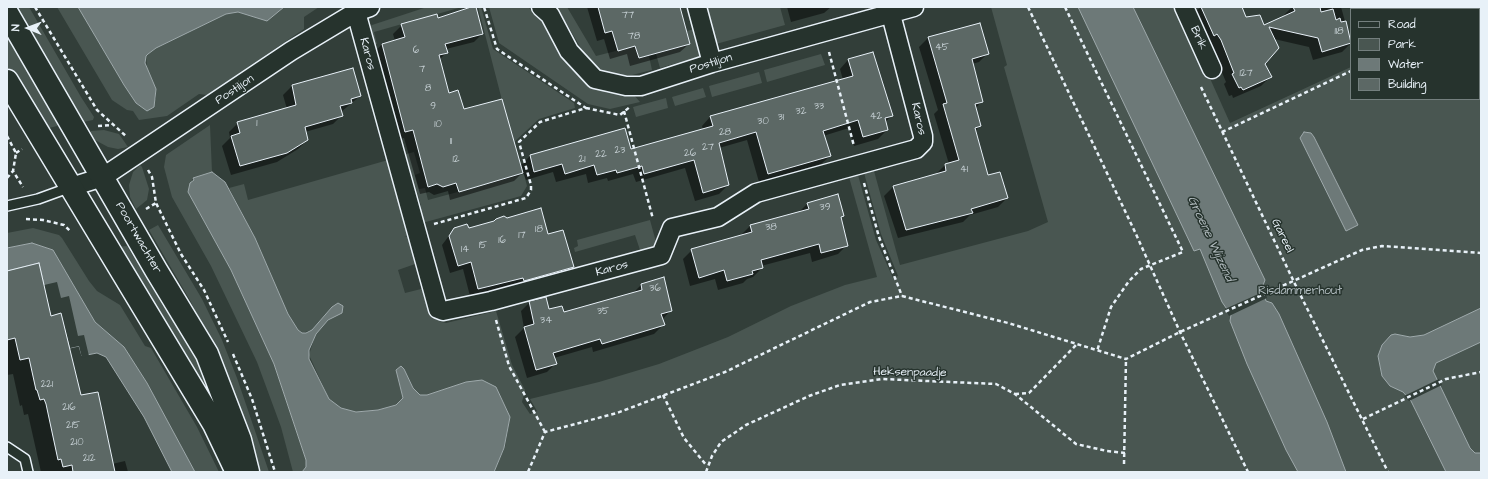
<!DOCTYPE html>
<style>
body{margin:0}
#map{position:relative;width:1488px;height:479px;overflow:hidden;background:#323e39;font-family:"Architects Daughter",sans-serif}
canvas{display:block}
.frame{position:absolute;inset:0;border:8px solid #e8f1f8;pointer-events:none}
.legend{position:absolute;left:1350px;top:8px;width:130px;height:92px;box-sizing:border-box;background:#26332d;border:1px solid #747f7e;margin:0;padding:5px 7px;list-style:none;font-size:12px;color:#e8f1f8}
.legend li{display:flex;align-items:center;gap:8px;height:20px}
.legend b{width:20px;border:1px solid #747f7e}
.north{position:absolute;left:8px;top:8px;width:40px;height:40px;-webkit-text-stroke:3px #26332d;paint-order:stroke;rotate:271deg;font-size:11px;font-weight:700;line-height:16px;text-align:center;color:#e8f1f8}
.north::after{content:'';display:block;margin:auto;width:14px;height:18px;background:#e8f1f8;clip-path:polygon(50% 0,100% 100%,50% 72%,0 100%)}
</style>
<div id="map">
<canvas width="1488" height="479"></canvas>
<div class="frame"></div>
<ul class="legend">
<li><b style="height:5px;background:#26332d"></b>Road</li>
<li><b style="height:11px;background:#495651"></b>Park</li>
<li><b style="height:11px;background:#6d7978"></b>Water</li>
<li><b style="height:11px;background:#5c6865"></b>Building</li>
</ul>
<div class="north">N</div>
</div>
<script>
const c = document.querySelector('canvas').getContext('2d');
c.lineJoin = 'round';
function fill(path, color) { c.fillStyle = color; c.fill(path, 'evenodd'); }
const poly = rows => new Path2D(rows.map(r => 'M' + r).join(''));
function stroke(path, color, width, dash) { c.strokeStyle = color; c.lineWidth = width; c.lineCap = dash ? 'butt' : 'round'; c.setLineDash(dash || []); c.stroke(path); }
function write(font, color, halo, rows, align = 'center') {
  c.font = font + ' "Architects Daughter",sans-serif'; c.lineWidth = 3; c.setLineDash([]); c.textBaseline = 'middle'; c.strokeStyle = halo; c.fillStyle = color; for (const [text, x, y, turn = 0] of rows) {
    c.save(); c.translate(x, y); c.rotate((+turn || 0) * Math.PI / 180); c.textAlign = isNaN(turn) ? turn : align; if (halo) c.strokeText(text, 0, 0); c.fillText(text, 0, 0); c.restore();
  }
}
fill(poly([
 [17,7,29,7,81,97,94,117,93,120,83,122],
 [57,7,78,7,124,85,136,103,147,111,156,98,156,89,147,68,146,56,155,48,226,14,238,12,267,20,284,7,319,7,304,17,304,29,207,95,199,94,167,116,139,120,133,111,127,110,112,100],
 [427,7,462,7,374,32,377,44,372,45,369,28,372,25],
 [478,7,481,7,493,49,574,103,575,108,539,119,513,143],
 [489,7,528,7,540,18,571,68,582,79,607,93,634,95,640,102,610,109,588,104,499,43],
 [555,7,567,7,596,56,635,46,639,58,649,56,652,70,632,75,618,75,605,72,595,67,582,50,562,16],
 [706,7,780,7,785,25,716,44],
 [991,7,1178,7,1230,123,1351,67,1351,99,1479,99,1479,9,1468,9,1481,7,1481,472,494,472,505,447,510,417,496,387,420,396,413,388,404,369,401,366,396,370,403,398,396,405,378,410,356,412,341,408,329,399,309,355,317,329,333,317,338,303,332,307,312,330,302,333,298,330,288,314,255,238,229,188,244,184,248,200,388,160,411,237,404,236,410,238,418,263,398,270,405,293,425,288,432,317,441,322,446,323,496,311,512,365,525,390,522,402,530,414,537,411,530,399,599,382,659,364,728,337,791,306,845,285,877,277,849,177,858,175,876,240,893,278,898,276,881,234,864,173,874,171,900,265,1028,231,1048,222,1004,67,1007,65],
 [694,29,701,56,660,68,656,54,690,44,687,31],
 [7,37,58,124,57,126,45,129,7,67],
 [821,54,825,65,767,82,764,70],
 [759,72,762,83,712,97,709,86],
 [703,88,706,97,675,106,672,97],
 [666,98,668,108,636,117,633,107],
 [210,125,212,172,193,178,188,192,231,270,274,364,306,460,306,467,302,472,293,472,281,427,257,362,211,266,172,197,164,167,166,155],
 [104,130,119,134,128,147,118,149,108,147,95,140,90,133,91,131],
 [414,152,420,173,415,175,419,189,425,188,428,200,524,174,527,186,521,196,422,223,418,212,421,206,406,154],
 [140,165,142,167,149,189,147,200,136,209,130,197,129,185,133,172],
 [650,220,656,242,652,251,641,253,635,235,575,252,574,248,578,246,577,240],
 [158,225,202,299,222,340,237,378,269,472,256,472,214,350,191,302,149,230],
 [33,228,59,235,62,238,89,281,97,291,120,305,145,346,151,348,197,427,219,472,195,472,147,383,124,347,95,322,53,250,32,243,7,248,7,233],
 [127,246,163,306,203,366,221,405,214,408,117,247]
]), '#495651');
const water = poly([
 [78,7,284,7,267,21,238,12,226,14,156,48,148,54,146,56,145,63,156,89,154,107,147,111,136,103,124,85,78,7],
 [1078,7,1133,7,1265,280,1262,288,1266,301,1272,303,1279,314,1327,422,1346,472,1298,472,1286,450,1247,364,1230,321,1231,315,1222,302,1200,249,1194,251,1078,7],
 [1304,132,1311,133,1314,137,1358,225,1346,231,1300,138,1304,132],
 [212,172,225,182,255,238,288,314,298,330,302,333,306,333,312,330,332,307,338,303,343,306,342,313,328,320,316,334,309,350,309,359,329,399,341,408,356,412,378,410,396,405,403,398,396,370,401,366,404,369,413,388,420,395,427,395,466,382,482,380,496,387,510,417,504,448,494,472,302,472,306,467,306,460,274,364,231,270,188,192,190,183,194,180,193,178,212,172],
 [32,243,53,250,95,322,124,347,147,383,195,472,172,472,144,417,106,357,97,353,82,356,79,346,70,348,61,314,51,316,39,263,7,271,7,248,32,243],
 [1481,308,1481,342,1436,363,1433,371,1470,448,1475,453,1481,453,1481,472,1446,472,1411,401,1403,392,1390,386,1382,376,1378,356,1382,345,1391,335,1395,334,1410,337,1424,335,1481,308]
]);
fill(water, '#6d7978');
stroke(water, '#9ea9ab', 1);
fill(poly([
 [57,282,61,298,69,296,78,336,84,335,89,356,82,358,79,346,70,348,61,314,51,316,44,285],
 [1265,291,1267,298,1229,316,1225,309],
 [1439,379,1442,385,1409,401,1404,396]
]), '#323e39');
fill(poly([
 [474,7,482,34,474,42,446,49,447,52,439,60,448,94,520,166,530,156,624,129,630,150,703,130,702,126,710,117,843,80,840,69,848,60,892,116,885,122,887,130,878,139,854,146,849,128,823,136,830,156,821,164,759,182,747,140,719,148,728,185,719,194,695,201,685,168,636,182,633,174,608,181,607,178,588,183,586,174,556,182,553,172,526,180,523,172,514,181,450,200,448,191,434,195,429,192,420,194,404,138,397,140,374,53,382,44,395,41,393,34,402,25,437,19],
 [587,7,679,7,689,44,680,52,630,66,627,54,610,59,604,39,597,41],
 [787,7,831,7,824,13,791,22],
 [1201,7,1229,7,1214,21,1264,26,1285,17,1284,15,1292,7,1341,7,1351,43,1342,52,1313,60,1309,47,1274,39,1264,64,1270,77,1261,86,1233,98,1232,95,1229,96,1224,84,1226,82,1212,49,1194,13],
 [1372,7,1428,7,1426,9,1373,9],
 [928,38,988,53,979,62,972,64,982,101,975,109,980,126,975,131,987,176,1007,198,998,207,970,215,963,222,898,238,884,196,893,187,936,174,945,165,949,164,934,114,938,110,919,47],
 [292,86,360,96,341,112,342,115,333,124,305,132,307,140,298,149,277,162,231,175,222,146,230,138,229,132,238,123,287,109,283,95],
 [808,203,840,218,847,245,838,254,812,262,810,253,761,266,762,268,753,277,747,279,743,283,718,290,715,279,690,286,683,259,692,250,741,235,750,226,799,212],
 [455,228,547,235,573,267,565,275,470,296,463,269,450,273,442,245],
 [7,272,50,317,80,397,112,464,125,461,128,472,41,472,28,414,24,415,22,405,20,406,13,374,7,375],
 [663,278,671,310,662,320,663,325,654,334,593,352,592,347,554,358,555,364,547,372,527,378,515,337,524,328,521,311,530,302,548,311,564,313,632,294,641,285]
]), '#0007');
const building = poly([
 [471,7,476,7,483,34,445,44,448,53,439,55,449,93,458,90,464,109,502,99,523,173,459,192,456,183,443,187,437,184,428,187,413,130,405,132,382,44,405,37,401,24,437,14,438,18,471,7],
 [598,7,680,7,690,44,639,58,635,46,618,51,612,31,605,33,598,7],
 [1201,7,1242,7,1246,17,1260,15,1264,25,1295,11,1293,7,1320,7,1321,12,1333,9,1336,20,1340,18,1341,22,1346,21,1351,43,1322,52,1318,38,1269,27,1279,48,1265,64,1272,77,1243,90,1241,87,1239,88,1232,74,1234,73,1221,40,1217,34,1214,36,1201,7],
 [980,23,989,54,972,59,983,102,975,104,981,126,975,128,988,175,1000,172,1008,198,971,209,973,213,906,230,893,186,946,171,945,164,959,160,943,104,947,103,928,37,980,23],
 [873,52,893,116,885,118,888,130,863,137,858,120,823,131,831,156,768,174,756,132,719,143,729,185,703,193,694,160,644,174,642,166,617,173,616,170,597,175,594,165,565,174,562,164,534,172,530,155,625,128,631,149,713,126,710,116,853,76,848,59,873,52],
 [353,68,361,96,351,99,352,103,340,106,343,116,305,127,308,140,287,153,240,166,231,136,240,133,237,122,296,105,292,85,353,68],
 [838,194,844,216,841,217,848,246,821,253,819,244,761,260,763,268,752,271,753,274,727,281,724,270,699,278,691,249,752,232,750,225,809,209,807,203,838,194],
 [541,208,548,234,563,230,574,267,524,281,523,278,478,289,471,262,458,266,449,236,454,228,467,224,469,228,494,221,496,219,504,216,507,218,541,208],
 [39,263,51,316,61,313,81,395,98,392,115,472,73,472,72,465,63,467,61,459,58,460,46,404,44,399,40,400,37,390,36,390,29,358,20,360,15,338,7,340,7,271,39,263],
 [664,277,672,311,661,314,665,325,602,344,600,339,553,353,557,364,536,370,524,327,534,324,529,301,546,297,549,309,562,306,564,312,642,290,641,284,664,277]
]);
fill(building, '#5c6865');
stroke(building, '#e8f1f8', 1);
const lane = poly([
 [7,206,38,199,71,187],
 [7,447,25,459,28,472]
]);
const street = poly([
 [541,7,550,15,569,51,595,79,626,86,641,86,712,63,914,7],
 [697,7,712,63],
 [1184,7,1212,69],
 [356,12,438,309,443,311,491,301,661,255,672,228,718,217,756,193,916,149,923,142,923,136,889,7],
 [71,187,103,177,291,51,356,12,370,7]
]);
const secondary = poly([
 [7,13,156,270,207,354,240,440,248,472],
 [7,81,214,424,237,472]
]);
stroke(lane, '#e8f1f8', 12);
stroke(street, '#e8f1f8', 21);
stroke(secondary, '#e8f1f8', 25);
stroke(poly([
 [35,7,97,110,127,137],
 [1028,7,1135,232,1180,332,1248,472],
 [1065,7,1183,252,1141,269,1129,281,1111,307,1097,351],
 [829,52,854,146],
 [1479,57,1481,57],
 [1201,87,1294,282,1388,472],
 [586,108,620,115,631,106],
 [624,111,653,219],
 [98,126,111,125],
 [1222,132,1351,71],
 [7,136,16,153,13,171,23,187],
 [16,153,22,149],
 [148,170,152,177,156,203,181,254,204,290,228,342],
 [7,178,13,171],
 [864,183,879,237,902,296],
 [146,209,156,203],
 [26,219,43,220,64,225,70,231],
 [434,224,526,198,531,190,531,185,519,142,540,122,586,108,497,49,484,7],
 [496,320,509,366,545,432],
 [233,354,252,399,275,472],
 [1015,394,1029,393,1076,345],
 [663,395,684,438,707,466],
 [1363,419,1446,379,1481,372],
 [1124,464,1126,359],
 [528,472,545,432,617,413,725,372,870,302,902,296,1008,323,1126,359,1180,332,1362,250,1382,246,1481,253],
 [706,472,712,456,721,442,746,425,809,396,840,385,882,379,996,384,1015,394,1076,444,1107,451,1125,453]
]), '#e8f1f8', 2.5, [4, 3]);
stroke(lane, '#26332d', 9);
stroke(street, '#26332d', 18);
stroke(secondary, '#26332d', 22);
write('10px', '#c5cfd3', null, [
 ["77",628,16],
 ["118",1339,32],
 ["78",634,37],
 ["45",942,48],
 ["6",416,51],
 ["7",422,70],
 ["127",1246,74],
 ["8",428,89],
 ["9",433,107],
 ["33",819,107],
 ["32",801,112],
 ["42",876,117],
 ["31",781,118],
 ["30",763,122],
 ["1",257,124],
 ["10",438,125],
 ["28",725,133],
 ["11",451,142],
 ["27",708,148],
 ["23",620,151],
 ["26",690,154],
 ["22",601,155],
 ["12",456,160],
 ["21",582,160],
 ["41",964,170],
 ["39",825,208],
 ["38",771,228],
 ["18",539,230],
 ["17",522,236],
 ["16",502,241],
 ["15",483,246],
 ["14",465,250],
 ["36",655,289],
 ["35",603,312],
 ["34",546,321],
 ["221",47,385],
 ["216",69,408],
 ["215",73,426],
 ["210",77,443],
 ["212",89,459]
]);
write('12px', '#e8f1f8', '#26332d', [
 ["Brik",1198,38,66],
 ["Karos",367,54,75],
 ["Postiljon",711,64,-17],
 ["Postiljon",235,90,-34],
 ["Karos",918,119,77],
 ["Gareel",1282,236,64],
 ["Poortwachter",138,238,60],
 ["Karos",612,269,-15],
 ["Heksenpaadje",910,373,1]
]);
write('12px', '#b0bbbe', '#26332d', [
 ["Risdammerhout",1300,291]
]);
write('italic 13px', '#b1bbbe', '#26332d', [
 ["Groene Wijzend",1210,239,65]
]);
</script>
